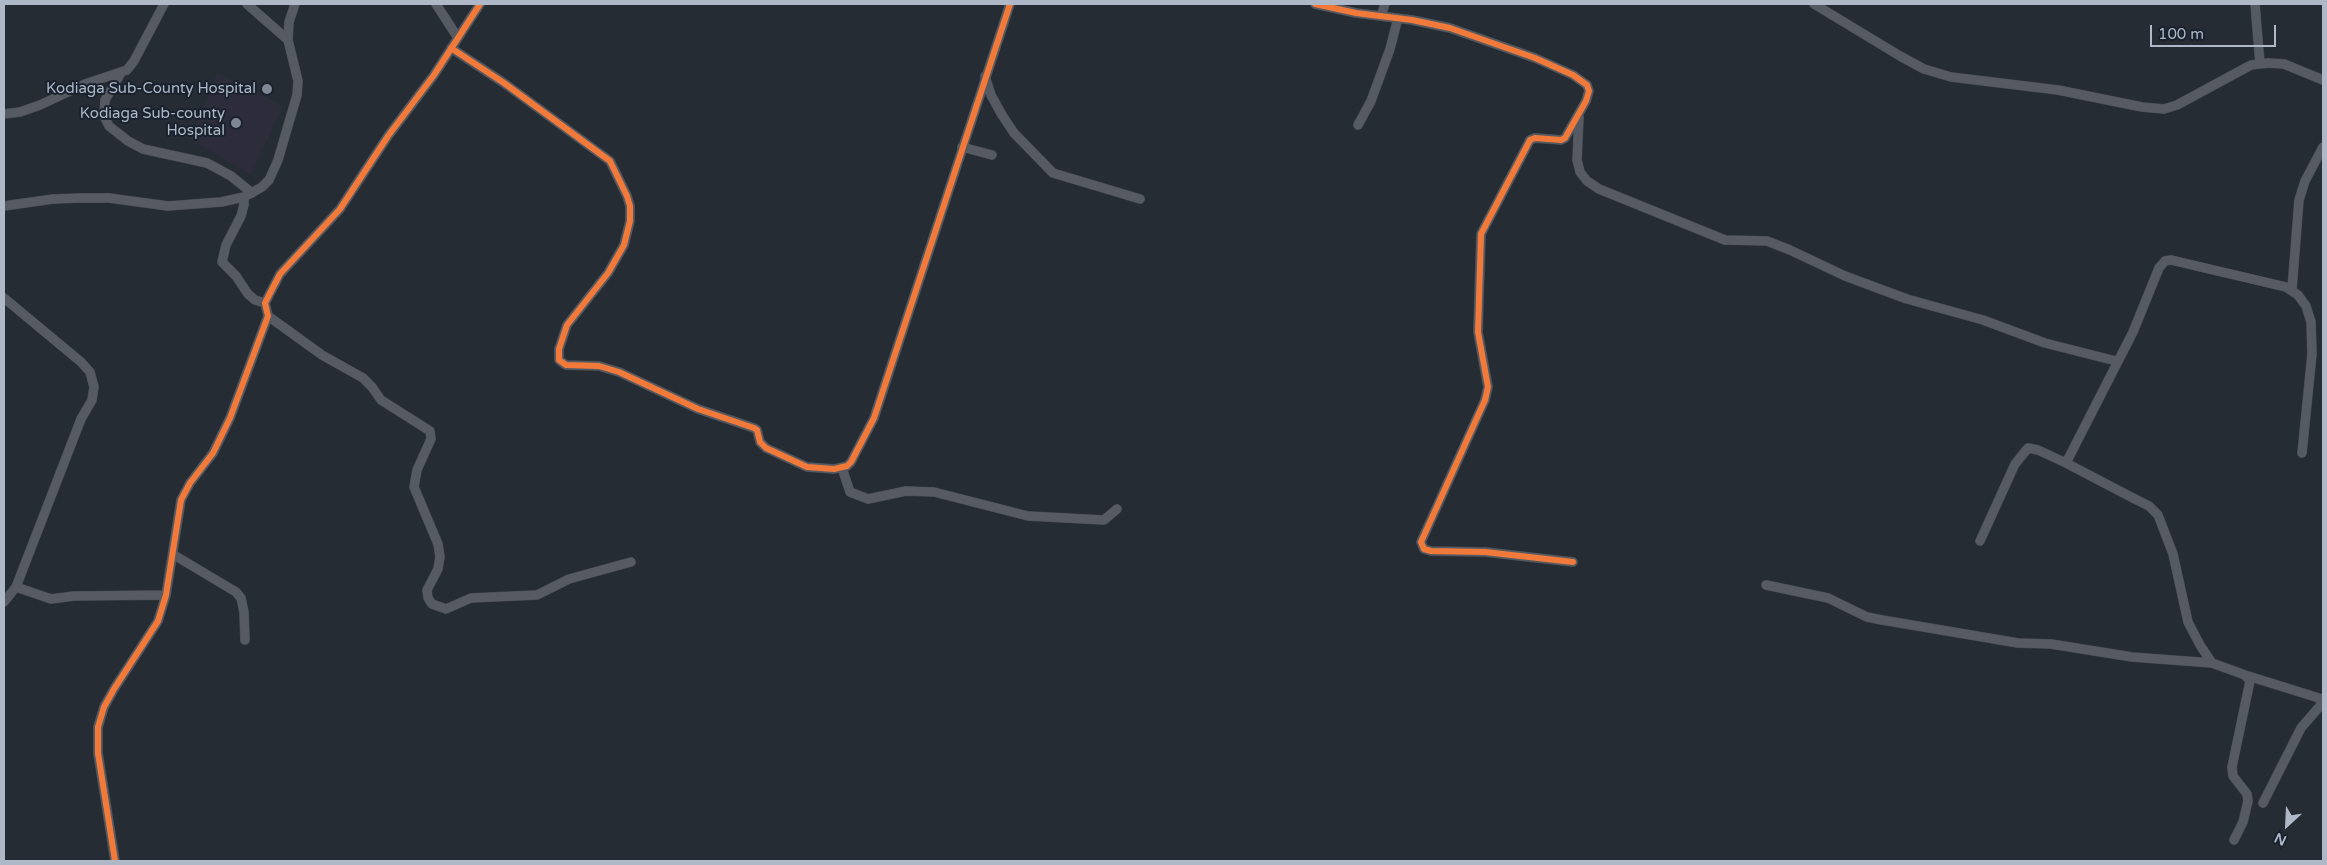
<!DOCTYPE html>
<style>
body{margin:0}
#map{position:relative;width:2327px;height:865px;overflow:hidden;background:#262c33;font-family:"Varela Round",sans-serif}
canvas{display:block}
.frame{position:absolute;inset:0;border:5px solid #aeb8c6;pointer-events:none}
.north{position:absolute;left:2262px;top:800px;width:50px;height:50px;-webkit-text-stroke:4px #19222e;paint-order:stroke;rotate:205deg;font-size:14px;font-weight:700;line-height:20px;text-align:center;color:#aeb8c6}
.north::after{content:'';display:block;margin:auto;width:18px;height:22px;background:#aeb8c6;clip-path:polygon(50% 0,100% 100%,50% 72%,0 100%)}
.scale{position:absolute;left:2150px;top:25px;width:126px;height:22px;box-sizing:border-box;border:2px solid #aeb8c6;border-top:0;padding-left:6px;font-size:15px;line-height:18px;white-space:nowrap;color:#aeb8c6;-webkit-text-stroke:4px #19222e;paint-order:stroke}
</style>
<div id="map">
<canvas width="2327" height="865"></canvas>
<div class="frame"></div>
<div class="north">N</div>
<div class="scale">100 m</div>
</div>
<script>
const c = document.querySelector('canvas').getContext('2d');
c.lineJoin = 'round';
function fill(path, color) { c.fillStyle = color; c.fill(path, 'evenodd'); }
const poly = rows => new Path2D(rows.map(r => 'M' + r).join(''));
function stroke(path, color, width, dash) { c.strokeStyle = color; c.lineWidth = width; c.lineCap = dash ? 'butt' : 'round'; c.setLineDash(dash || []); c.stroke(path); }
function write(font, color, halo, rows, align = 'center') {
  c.font = font + ' "Varela Round",sans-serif'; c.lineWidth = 4; c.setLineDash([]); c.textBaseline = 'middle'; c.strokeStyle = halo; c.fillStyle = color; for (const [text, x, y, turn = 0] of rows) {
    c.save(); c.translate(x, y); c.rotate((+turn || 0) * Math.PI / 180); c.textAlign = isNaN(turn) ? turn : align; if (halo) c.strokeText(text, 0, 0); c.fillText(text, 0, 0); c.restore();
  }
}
fill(poly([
 [217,73,283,106,251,175,190,139]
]), '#2c2c3a');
const minor = poly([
 [247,4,288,40],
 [436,4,458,38],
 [1315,4,1356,13,1412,20,1450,28,1535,58,1573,75,1587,85,1589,91,1586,101,1565,138,1561,140,1535,138,1530,140,1481,234,1478,332,1488,387,1485,400,1421,542,1424,549,1431,551,1485,552,1573,562],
 [1814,4,1900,56,1924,69,1951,77,2058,90,2142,107,2164,109,2177,105,2251,65,2268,63,2284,64,2323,80],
 [2255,4,2260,64],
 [1381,16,1385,4],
 [451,48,504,83,610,161,627,196,630,206,630,221,624,245,608,273,567,325,559,349,559,360,566,365,599,366,619,372,698,409,754,428,757,430,760,442,766,448,807,467,834,469,847,466,851,462,874,418,1010,4],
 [121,73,105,100,104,116,109,126,128,141,143,149,207,163,231,176,252,193],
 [985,76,991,95,1002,115,1014,133,1053,173,1140,199],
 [4,114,20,112,40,105,85,84,127,70,134,61,164,4],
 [1579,117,1577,160,1580,172,1587,181,1599,189,1725,240,1767,241,1790,250,1845,276,1907,299,1983,320,2045,343,2116,361],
 [1358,125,1371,101,1390,49,1398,18],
 [962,147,992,155],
 [244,197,244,205,241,216,226,245,222,262,236,276,248,294,255,300,265,303],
 [4,206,53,199,81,198,109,198,168,206,221,202,244,197,262,187,269,180,278,160,297,95,298,81,288,40,289,22,295,4],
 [2292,289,2299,200,2305,181,2323,147],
 [4,298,81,362,90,372,94,387,92,400,81,419,16,587,4,602],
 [268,316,322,355,363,378,372,387,381,400,430,431,431,439,417,470,414,487,438,544,440,557,438,569,427,590,428,598,432,604,446,609,471,598,537,595,569,579,631,562],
 [2066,463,2133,332,2159,268,2165,261,2171,260,2286,287,2298,295,2306,306,2311,322,2312,354,2302,453],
 [842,468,850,492,868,499,906,491,934,492,1028,516,1104,520,1117,509],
 [1980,541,2015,464,2028,448,2038,450,2066,463,2133,498,2149,506,2158,515,2173,554,2188,622,2200,645,2212,663,2245,675,2250,681,2232,767,2233,776,2247,794,2248,801,2243,822,2234,840],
 [174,555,236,592,241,598,244,612,245,640],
 [1766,585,1828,598,1867,617,1882,620,2018,643,2051,644,2132,657,2212,663],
 [16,587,51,599,74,596,166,595],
 [2245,675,2322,699,2320,706,2301,728,2263,803],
 [115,861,98,753,98,727,104,707,114,689,158,621,166,595,181,500,190,483,213,453,230,418,268,316,265,303,280,274,340,209,388,136,434,75,480,4]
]);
stroke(minor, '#44484e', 10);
stroke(minor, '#565a62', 9);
stroke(poly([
 [1315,4,1356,13,1412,20,1450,28,1535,58,1573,75,1587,85,1589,91,1586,101,1565,138,1561,140,1535,138,1530,140,1481,234,1478,332,1488,387,1485,400,1421,542,1424,549,1431,551,1485,552,1573,562],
 [451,48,504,83,610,161,627,196,630,206,630,221,624,245,608,273,567,325,559,349,559,360,566,365,599,366,619,372,698,409,754,428,757,430,760,442,766,448,807,467,834,469,847,466,851,462,874,418,1010,4],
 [115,861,98,753,98,727,104,707,114,689,158,621,166,595,181,500,190,483,213,453,230,418,268,316,265,303,280,274,340,209,388,136,434,75,480,4]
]), '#f17a3a', 6);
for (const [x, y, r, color] of [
 [267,89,6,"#7e8793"],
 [236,123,6,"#7e8793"]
]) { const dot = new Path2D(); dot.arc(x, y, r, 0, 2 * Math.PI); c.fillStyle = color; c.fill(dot); stroke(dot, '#19222e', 2); }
write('15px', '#aeb8c6', '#19222e', [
 ["Kodiaga Sub-County Hospital",256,89],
 ["Kodiaga Sub-county",225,114],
 ["Hospital",225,131]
], 'right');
</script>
